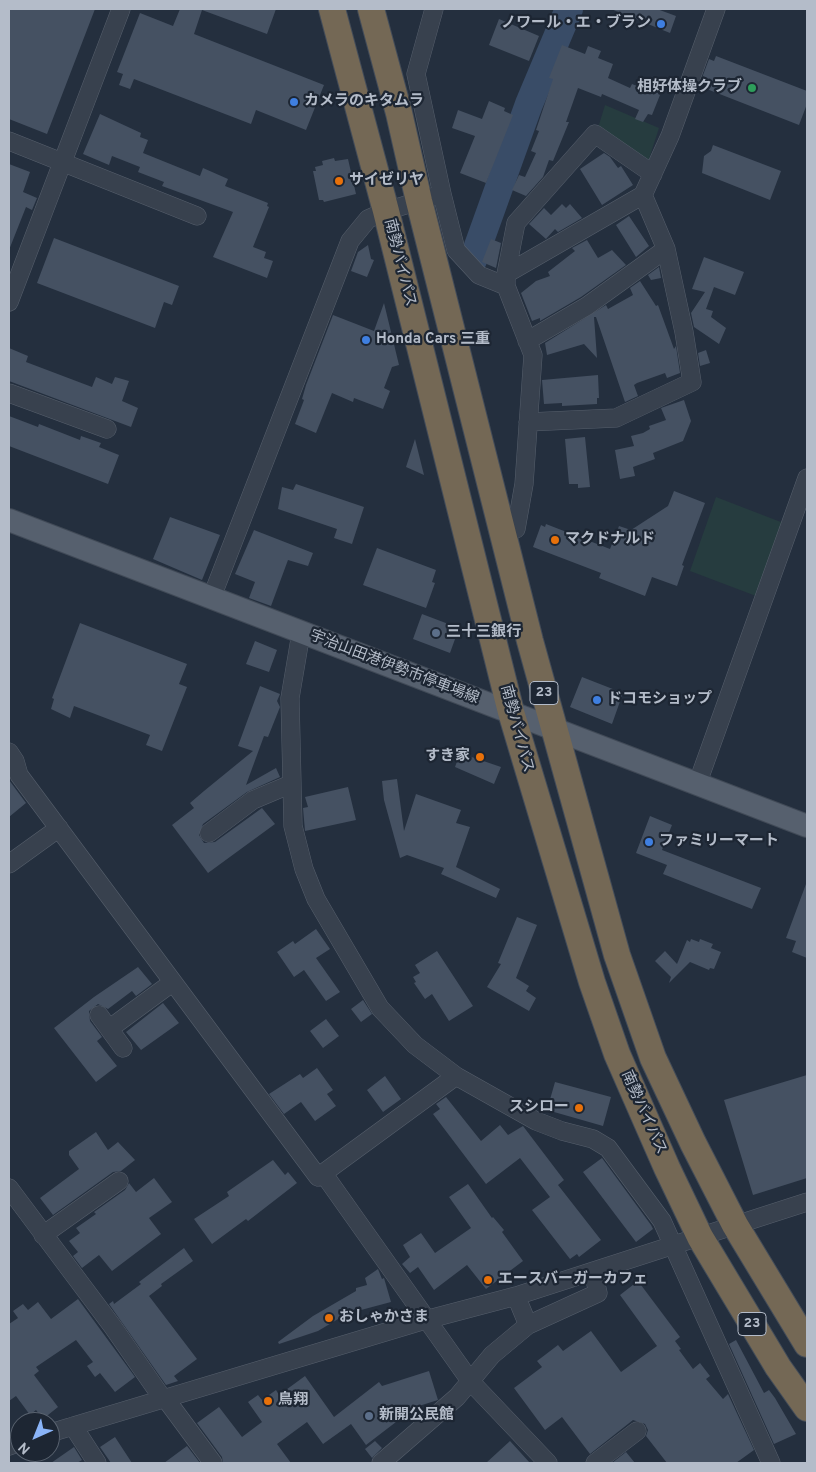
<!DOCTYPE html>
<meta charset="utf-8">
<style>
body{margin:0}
#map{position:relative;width:816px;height:1472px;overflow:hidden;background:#242f3e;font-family:Overpass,sans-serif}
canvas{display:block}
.frame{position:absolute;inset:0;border:10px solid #b4bcc9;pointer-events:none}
.north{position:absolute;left:10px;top:1412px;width:50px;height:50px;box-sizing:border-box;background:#1d2633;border:1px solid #59626f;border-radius:50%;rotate:224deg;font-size:14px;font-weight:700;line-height:20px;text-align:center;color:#b4bcc9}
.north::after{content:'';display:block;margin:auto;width:18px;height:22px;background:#8ab4f8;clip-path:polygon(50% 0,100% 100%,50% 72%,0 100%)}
</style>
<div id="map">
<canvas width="816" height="1472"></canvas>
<div class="frame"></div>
<div class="north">N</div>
</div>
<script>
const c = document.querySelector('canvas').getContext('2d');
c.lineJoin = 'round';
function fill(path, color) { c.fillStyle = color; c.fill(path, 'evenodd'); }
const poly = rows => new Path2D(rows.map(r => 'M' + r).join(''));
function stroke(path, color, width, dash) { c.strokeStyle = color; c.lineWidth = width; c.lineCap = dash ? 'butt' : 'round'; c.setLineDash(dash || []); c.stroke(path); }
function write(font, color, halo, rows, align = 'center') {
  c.font = font + ' Overpass,"Noto Sans JP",sans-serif'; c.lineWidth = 4.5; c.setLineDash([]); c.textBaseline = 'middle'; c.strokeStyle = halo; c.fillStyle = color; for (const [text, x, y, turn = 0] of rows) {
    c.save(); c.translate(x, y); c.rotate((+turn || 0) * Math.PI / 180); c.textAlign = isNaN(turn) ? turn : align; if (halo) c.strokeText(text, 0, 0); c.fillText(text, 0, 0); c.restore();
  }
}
fill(poly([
 [605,105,659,128,648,162,598,128],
 [716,497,786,524,756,596,690,571]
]), '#263c3f');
stroke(poly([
 [473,260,529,104,569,9]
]), '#394c67', 28);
fill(poly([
 [9,9,95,9,47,134,9,119],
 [180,9,276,9,267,34,202,10,194,34,324,85,306,130,256,110,251,124,134,79,130,89,119,85,123,74,117,72,140,13,173,26],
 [611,9,657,9,676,16,670,33],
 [499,19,539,36,529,61,489,45],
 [562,45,585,54,588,46,601,51,598,58,613,64,608,78,630,88,632,84,647,90,648,87,659,91,658,94,660,95,652,115,648,114,643,122,635,119,639,110,602,94,601,97,578,88,566,122,569,122,553,161,549,160,543,177,526,196,512,190,519,175,525,177,536,153,531,151,539,131,536,130,553,79,549,78],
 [716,56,807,91,807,104,799,125,699,86,709,59,714,61],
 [489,101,505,108,504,111,513,115,486,183,460,173,475,136,452,128,458,110,482,119],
 [100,114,141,133,140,137,148,140,143,153,200,176,203,168,228,179,225,186,268,203,267,206,269,207,253,247,266,252,264,258,273,261,267,278,213,257,233,212,162,186,164,182,138,172,140,167,112,156,109,165,83,154],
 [713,145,781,171,770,200,702,173,704,156,711,151],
 [604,153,610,157,618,168,621,166,633,185,602,205,580,169],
 [334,158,335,161,348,159,356,194,324,202,323,200,319,200,313,171,316,171,315,167,323,165,322,161],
 [9,164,30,172,23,192,37,198,32,210,26,207,9,250],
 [562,204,566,208,570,204,582,218,558,232,555,229,546,239,529,224,544,208,551,215],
 [629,216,649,246,636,257,616,225],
 [54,238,179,286,172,305,164,302,155,328,37,283],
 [491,239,501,243,496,268,482,262],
 [587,240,598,258,612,250,626,265,581,297,540,321,540,318,532,321,521,293,536,281,550,276,548,272,575,251,572,248],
 [368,245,371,259,374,260,367,277,351,271,358,252],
 [704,257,744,272,735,295,714,287,706,309,713,311,711,317,726,328,719,344,694,327,691,313,705,292,692,289],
 [659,267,661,278,651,280,648,275],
 [640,281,656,306,658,305,674,349,676,346,680,373,667,378,665,373,637,383,634,385,638,396,625,402,596,317,594,317,597,358,584,344,547,355,545,343,606,305,608,309,633,295,630,288],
 [384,303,399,365,392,367,384,388,390,391,383,409,354,398,353,402,332,393,316,433,295,424,304,400,302,399,306,385,333,315,374,331],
 [9,348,28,356,26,362,92,387,96,377,112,384,115,377,129,381,122,401,138,408,131,427,9,381],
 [706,350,710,363,700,366,698,353],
 [598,375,599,398,597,398,597,404,562,406,562,403,544,404,542,380],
 [684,400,691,421,683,441,653,453,655,459,633,467,635,476,620,479,615,450,634,446,631,436,643,433,650,429,649,426,666,420,661,408],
 [9,416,38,427,39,424,80,440,81,436,101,443,99,447,119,455,108,484,9,446],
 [585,437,590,487,578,488,578,484,569,484,565,439],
 [415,439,424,475,406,467],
 [296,484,364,507,352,544,334,538,337,529,278,509,282,487,293,490],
 [674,491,705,503,682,565,684,566,677,586,652,577,645,596,599,578,601,573,533,547,541,525,545,527,546,524,610,549,619,526,631,530,668,506],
 [170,517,220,535,202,580,153,559],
 [254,530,313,553,308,566,288,560,271,606,249,598,255,582,235,574],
 [377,548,436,570,432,582,435,583,426,608,363,585],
 [422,614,459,628,450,653,413,639],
 [80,623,187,664,179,684,187,687,162,751,146,745,150,735,74,706,70,718,51,709,54,699,52,698],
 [255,641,277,650,269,672,246,664],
 [582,677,623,693,612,724,570,707],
 [260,686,280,694,277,701,280,707,268,737,264,736,246,785,276,768,280,777,247,792,203,824,199,835,204,843,215,842,262,808,275,824,208,873,172,825,194,808,190,803,204,791,253,751,238,746],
 [460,753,501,767,494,784,455,767],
 [397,779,404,831,416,794,461,810,456,823,470,827,456,867,500,889,496,898,441,874,444,868,407,855,400,858,384,800,382,781],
 [9,780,26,803,9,817],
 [348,787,356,820,305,831,303,808,308,807,305,797],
 [650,816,672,825,662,850,761,888,752,909,663,874,667,865,636,853],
 [806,884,807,884,807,958,792,952,796,941,786,938],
 [517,917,537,925,516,978,529,986,526,991,536,998,529,1011,487,987,501,964,498,963],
 [316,929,330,949,316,958,340,992,326,1001,304,970,294,977,277,952,293,941,295,944],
 [691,939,699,942,700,939,713,944,711,948,721,952,714,969,710,968,709,970,690,962,669,983,671,977,655,961,665,951,677,964,687,940,690,942],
 [437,951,473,1006,449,1021,432,994,425,999,414,983,416,982,413,977,420,973,415,965],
 [138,967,152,984,136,996,132,991,108,1009,98,1004,89,1011,90,1021,102,1037,97,1041,117,1066,96,1082,54,1028,94,997],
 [363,1000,372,1014,361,1022,351,1009],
 [163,1003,179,1023,141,1050,126,1032],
 [326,1019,339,1036,323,1048,310,1031],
 [317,1068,333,1090,327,1094,336,1106,315,1121,301,1102,284,1114,269,1094,300,1074,303,1078],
 [807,1075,807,1178,753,1195,724,1100],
 [385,1076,401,1099,383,1112,367,1090],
 [555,1082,611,1097,603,1126,547,1110],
 [446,1097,481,1141,500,1125,508,1135,523,1126,564,1180,558,1185,601,1240,579,1257,577,1254,570,1259,532,1210,550,1197,520,1158,486,1184,433,1114,440,1109,436,1104],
 [96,1132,108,1150,118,1142,135,1160,121,1171,113,1172,53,1215,40,1198,79,1169,69,1155,69,1151],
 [602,1158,651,1225,653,1229,636,1242,583,1172],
 [273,1160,285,1175,288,1172,297,1183,248,1221,246,1219,212,1244,194,1219,229,1196,227,1192],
 [154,1178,172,1202,149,1218,161,1234,112,1271,99,1255,82,1268,73,1256,78,1252,69,1241,80,1233,76,1228,96,1214,94,1212,125,1190,129,1183,136,1192],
 [468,1184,492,1218,493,1217,504,1230,502,1232,523,1261,486,1289,467,1265,434,1290,418,1267,410,1273,402,1264,410,1257,403,1245,421,1233,435,1253,471,1228,449,1197],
 [184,1248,193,1261,161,1284,162,1286,149,1296,197,1359,174,1376,178,1381,166,1385,109,1304,113,1301,114,1304,141,1284,139,1282],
 [378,1269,382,1279,384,1278,391,1302,361,1310,360,1306,318,1331,279,1344,278,1342,313,1316,356,1291,356,1288,367,1285,365,1278],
 [638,1281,680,1337,675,1341,681,1349,679,1350,693,1369,700,1363,710,1376,706,1379,723,1399,728,1394,754,1450,736,1463,667,1463,646,1436,648,1430,645,1424,633,1420,590,1454,562,1417,545,1430,514,1388,542,1367,537,1361,558,1345,563,1351,591,1331,621,1372,657,1346,620,1295],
 [78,1299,135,1377,115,1392,100,1373,95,1377,87,1366,93,1362,76,1340,36,1367,39,1371,34,1375,58,1407,43,1419,36,1410,30,1415,16,1396,9,1401,9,1324,18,1318,13,1311,23,1304,28,1310,38,1302,51,1319],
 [736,1340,764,1393,769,1390,775,1398,796,1434,774,1444,729,1344],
 [429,1371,438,1400,390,1415,396,1422,366,1445,351,1424,323,1444,307,1422,277,1444,291,1463,223,1463,222,1457,197,1423,219,1407,242,1437,262,1422,248,1402,258,1395,262,1400,276,1390,279,1395,305,1376,334,1417,379,1382,382,1386],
 [115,1437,132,1463,111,1463,100,1447],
 [375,1441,382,1448,372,1458,365,1449],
 [510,1441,530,1463,486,1463],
 [187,1446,200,1463,164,1463],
 [74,1447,82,1460,77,1463,51,1463],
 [626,1452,635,1463,612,1463]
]), '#455162');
const minor = poly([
 [9,141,197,216],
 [442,194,456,250,479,275,506,286],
 [506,274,516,223,595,134,653,174],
 [9,302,121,9],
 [527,341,587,306,666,249,643,195],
 [9,393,107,429],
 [528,422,616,418,692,382,684,332,666,249],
 [516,529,524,484,533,355,506,286,506,274,643,195,670,136,716,9],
 [211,599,350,241,368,219,386,211,442,194,416,74,434,9],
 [301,633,290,698,293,826,304,869,316,899,380,1008,415,1045,456,1076,536,1121,562,1131,593,1139,608,1148,662,1221,771,1463],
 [9,752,15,761,19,775,318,1177,456,1076],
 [698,782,807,478],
 [209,833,253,800,291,784],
 [9,864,59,828],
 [99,1015,123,1048],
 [109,1029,173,982],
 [323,1173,471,1382,548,1463],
 [9,1188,113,1327,163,1399],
 [43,1235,119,1181],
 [528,1325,598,1293,593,1271],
 [165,1398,213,1463],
 [73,1426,97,1463],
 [50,1433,429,1319,516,1296,807,1202],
 [9,1446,20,1442],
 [381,1463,457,1397,492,1355,528,1325,516,1296],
 [595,1463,637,1431]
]);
const major = poly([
 [9,520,807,826]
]);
const highway = poly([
 [332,9,386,211,511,712,592,982,617,1054,667,1168,700,1237,778,1367,807,1408],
 [371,9,399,113,419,201,530,641,617,955,653,1058,693,1143,735,1225,807,1344]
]);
stroke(minor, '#565f6c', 19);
stroke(major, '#414a57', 24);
stroke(highway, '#434c59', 28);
stroke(minor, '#38414e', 18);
stroke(major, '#56606e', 22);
stroke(highway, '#746855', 26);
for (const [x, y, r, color] of [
 [661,24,5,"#3f7fe0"],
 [752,88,5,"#2e9e5b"],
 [294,102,5,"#3f7fe0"],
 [339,181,5,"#e8710a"],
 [366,340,5,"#3f7fe0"],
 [555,540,5,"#e8710a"],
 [436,633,5,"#5c6f8a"],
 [597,700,5,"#3f7fe0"],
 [480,757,5,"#e8710a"],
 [649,842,5,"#3f7fe0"],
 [579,1108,5,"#e8710a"],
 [488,1280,5,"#e8710a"],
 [329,1318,5,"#e8710a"],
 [268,1401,5,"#e8710a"],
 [369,1416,5,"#5c6f8a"]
]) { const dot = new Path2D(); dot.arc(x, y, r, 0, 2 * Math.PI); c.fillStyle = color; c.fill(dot); stroke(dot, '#1d2633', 2); }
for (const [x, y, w] of [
 [544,693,28],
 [752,1324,28]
]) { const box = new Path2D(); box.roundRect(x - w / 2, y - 11.5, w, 23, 4); c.fillStyle = '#1d2633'; c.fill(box); stroke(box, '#b4bcc9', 1); }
write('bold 14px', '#b4bcc9', null, [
 ["23",544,693],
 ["23",752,1324]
]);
write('bold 15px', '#b4bcc9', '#1d2633', [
 ["ノワール・エ・ブラン",651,24,"right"],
 ["相好体操クラブ",742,88,"right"],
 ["カメラのキタムラ",304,102],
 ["サイゼリヤ",349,181],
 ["Honda Cars 三重",376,340],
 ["マクドナルド",565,540],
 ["三十三銀行",446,633],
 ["ドコモショップ",607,700],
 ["すき家",470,757,"right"],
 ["ファミリーマート",659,842],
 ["スシロー",569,1108,"right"],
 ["エースバーガーカフェ",498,1280],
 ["おしゃかさま",339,1318],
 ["鳥翔",278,1401],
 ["新開公民館",379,1416]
], 'left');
write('15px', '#b4bcc9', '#1d2633', [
 ["南勢バイパス",399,263,76],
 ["宇治山田港伊勢市停車場線",394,668,21],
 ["南勢バイパス",516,729,75],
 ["南勢バイパス",643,1113,66]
]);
</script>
